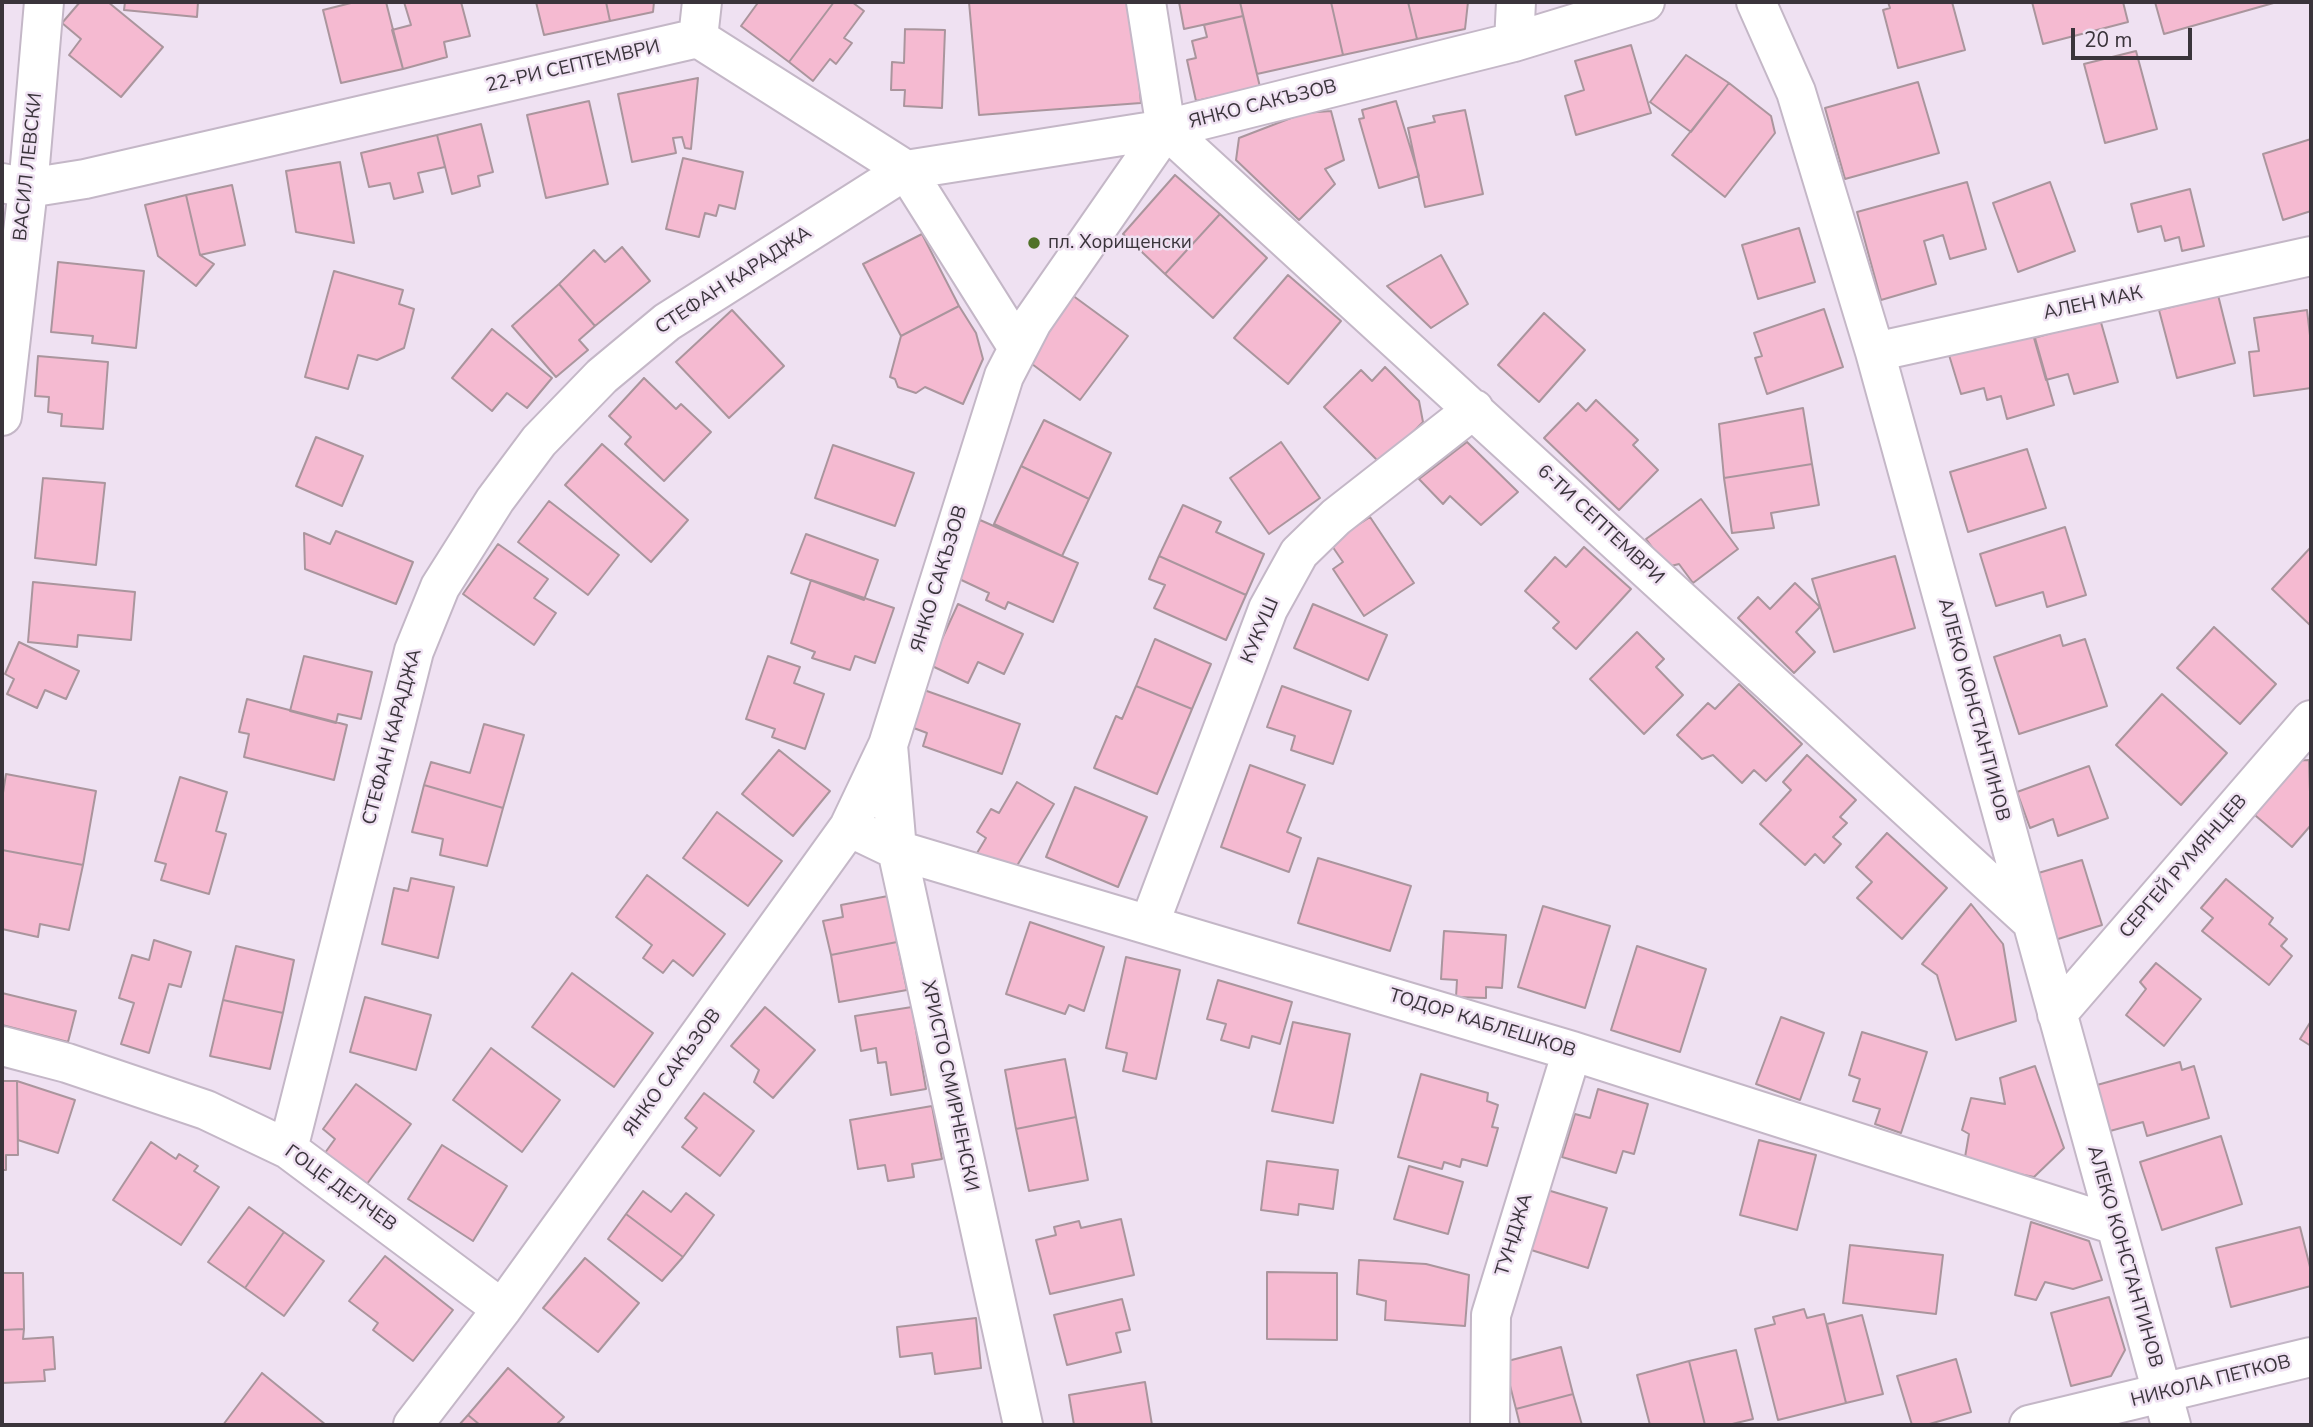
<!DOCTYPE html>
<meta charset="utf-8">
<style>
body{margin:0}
#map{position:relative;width:2313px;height:1427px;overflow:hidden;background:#efe1f2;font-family:"Nunito Sans",sans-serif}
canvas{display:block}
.frame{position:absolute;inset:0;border:4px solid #3a343b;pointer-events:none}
.scale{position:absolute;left:2071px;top:28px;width:121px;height:32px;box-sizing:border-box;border:4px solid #3a343b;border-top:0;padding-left:9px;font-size:21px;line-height:24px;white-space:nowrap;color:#3a343b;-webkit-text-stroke:5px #efe1f2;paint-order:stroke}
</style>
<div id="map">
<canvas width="2313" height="1427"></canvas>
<div class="frame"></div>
<div class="scale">20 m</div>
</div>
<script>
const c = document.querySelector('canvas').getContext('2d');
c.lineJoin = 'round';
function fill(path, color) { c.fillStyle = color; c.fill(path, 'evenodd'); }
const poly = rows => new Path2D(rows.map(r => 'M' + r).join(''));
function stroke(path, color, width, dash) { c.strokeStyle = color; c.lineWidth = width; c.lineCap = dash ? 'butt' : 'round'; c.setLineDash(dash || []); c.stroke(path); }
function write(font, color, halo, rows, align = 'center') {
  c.font = font + ' "Nunito Sans",sans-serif'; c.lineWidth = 5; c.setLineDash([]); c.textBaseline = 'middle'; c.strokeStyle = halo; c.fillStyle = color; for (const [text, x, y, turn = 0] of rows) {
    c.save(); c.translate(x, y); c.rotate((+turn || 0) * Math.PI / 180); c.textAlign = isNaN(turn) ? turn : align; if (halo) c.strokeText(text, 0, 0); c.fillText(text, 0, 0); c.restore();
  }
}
const building = poly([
 [80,2,108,2,163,47,121,97,69,55,81,39,62,23,80,2],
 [125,2,198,2,197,17,124,10,125,2],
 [355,2,386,2,403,69,341,83,323,10,355,2],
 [404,2,461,2,470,36,444,42,447,57,403,69,392,30,411,25,404,2],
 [536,2,606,2,610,21,544,35,536,2],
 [606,2,654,2,653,12,610,21,606,2],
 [754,2,834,2,789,62,741,26,757,4,754,2],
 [834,2,852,2,864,11,844,38,852,43,836,64,830,59,813,81,789,62,834,2],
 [969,2,1132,2,1141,103,979,115,969,2],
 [1179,2,1240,2,1243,16,1184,29,1179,2],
 [1240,2,1331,2,1343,55,1257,74,1240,2],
 [1331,2,1408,2,1417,39,1343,55,1331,2],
 [1408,2,1468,2,1465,29,1417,39,1408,2],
 [1888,2,1952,2,1965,50,1898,68,1883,10,1890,8,1888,2],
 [2032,2,2123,2,2128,22,2043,44,2032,2],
 [2155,2,2277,2,2164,34,2155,2],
 [1243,16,1260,87,1196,101,1187,60,1196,58,1192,41,1207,37,1204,25,1243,16],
 [905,29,945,30,942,108,904,106,905,90,891,90,892,62,904,63,905,29],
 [1631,45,1651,113,1576,135,1565,96,1584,90,1575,61,1631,45],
 [2136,51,2157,129,2105,143,2084,64,2136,51],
 [1686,55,1729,83,1691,132,1650,102,1686,55],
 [698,78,691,149,685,148,682,137,673,138,676,153,632,162,618,94,698,78],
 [1918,82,1939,153,1845,179,1825,108,1918,82],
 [1729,83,1771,116,1775,133,1725,197,1672,155,1729,83],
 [589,101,608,184,546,198,527,115,589,101],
 [1396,101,1419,176,1379,188,1359,119,1364,118,1362,110,1396,101],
 [1465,110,1483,194,1425,207,1408,128,1435,122,1433,116,1465,110],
 [1331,111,1344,160,1325,169,1335,184,1299,220,1236,160,1239,138,1304,113,1331,111],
 [481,124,493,172,478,176,480,186,452,194,437,135,481,124],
 [437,135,445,167,418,173,423,192,394,199,390,183,369,187,361,153,437,135],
 [2311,139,2311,211,2283,220,2263,154,2311,139],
 [683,158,743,172,735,209,719,205,716,216,705,213,699,237,666,229,683,158],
 [340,162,354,243,296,232,286,171,340,162],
 [1175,175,1220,214,1165,274,1123,234,1175,175],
 [1967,182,1986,249,1950,259,1943,235,1924,241,1936,284,1881,300,1857,212,1967,182],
 [2050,182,2075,251,2018,272,1993,203,2050,182],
 [232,185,245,245,200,255,186,195,232,185],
 [2190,189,2204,246,2182,251,2179,237,2165,241,2161,226,2138,232,2131,204,2190,189],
 [186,195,200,255,214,264,196,286,158,256,145,205,186,195],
 [1220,214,1267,258,1213,318,1165,274,1220,214],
 [1799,228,1815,282,1758,299,1742,245,1799,228],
 [922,234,959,306,901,336,863,264,922,234],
 [622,247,650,281,595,326,559,284,594,250,605,262,622,247],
 [1441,255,1468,304,1431,328,1387,286,1441,255],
 [58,262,144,271,136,348,92,343,93,336,51,332,58,262],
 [334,271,403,290,399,304,414,309,404,348,377,360,358,355,348,389,305,377,334,271],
 [1288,275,1341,321,1288,384,1234,338,1288,275],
 [559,284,595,326,579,340,588,350,556,377,512,326,559,284],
 [1072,295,1128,336,1080,400,1024,358,1072,295],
 [2218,295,2235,363,2177,378,2159,310,2218,295],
 [959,306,976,333,983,359,963,404,925,387,916,393,898,387,895,379,890,377,901,336,959,306],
 [1824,309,1843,367,1767,394,1755,358,1762,356,1754,333,1824,309],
 [732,310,784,366,729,418,676,362,732,310],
 [2307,310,2311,344,2311,388,2254,396,2249,352,2259,351,2254,318,2307,310],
 [1544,313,1585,350,1539,402,1498,365,1544,313],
 [2100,319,2118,382,2074,394,2068,374,2046,380,2034,338,2100,319],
 [492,329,552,378,527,408,507,393,492,411,452,378,492,329],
 [2033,331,2054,405,2007,419,2001,396,1987,400,1984,388,1961,394,1949,355,2033,331],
 [38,356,108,362,103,429,61,426,62,414,48,412,49,397,35,396,38,356],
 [1385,367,1419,401,1423,422,1381,464,1324,407,1361,370,1372,381,1385,367],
 [644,378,676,409,681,404,711,432,664,481,625,444,631,437,609,416,644,378],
 [1596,400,1638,440,1633,445,1658,470,1619,510,1544,438,1578,403,1586,411,1596,400],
 [1803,408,1812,464,1724,478,1719,424,1803,408],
 [1044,420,1111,453,1089,499,1021,466,1044,420],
 [316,437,363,456,342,506,296,486,316,437],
 [1281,442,1320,498,1269,534,1230,478,1281,442],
 [1467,442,1518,492,1481,525,1450,496,1443,504,1419,479,1467,442],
 [602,444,688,520,651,562,565,485,602,444],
 [833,445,914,473,895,526,815,498,833,445],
 [2027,449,2046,508,1968,532,1950,472,2027,449],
 [1812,464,1819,505,1771,513,1774,528,1732,533,1724,478,1812,464],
 [1021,466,1089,499,1062,556,994,524,1021,466],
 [43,478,105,483,96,565,35,558,43,478],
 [1701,499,1738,549,1693,583,1679,564,1667,567,1646,539,1701,499],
 [549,501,619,555,588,595,518,542,549,501],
 [1183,505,1221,522,1216,532,1264,554,1246,595,1159,556,1183,505],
 [1370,517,1414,583,1364,616,1333,569,1343,562,1330,543,1370,517],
 [980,520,1078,563,1053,622,1008,602,1005,609,986,600,989,593,955,577,980,520],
 [2065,527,2086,595,2047,607,2043,592,1996,606,1980,554,2065,527],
 [336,531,413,562,396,604,305,569,304,533,330,544,336,531],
 [806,534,878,560,864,600,791,573,806,534],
 [498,544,548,579,534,598,556,613,534,645,463,594,498,544],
 [1584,547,1631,589,1576,649,1553,628,1559,622,1525,591,1555,557,1566,567,1584,547],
 [2311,547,2311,626,2272,589,2311,547],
 [1159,556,1246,595,1226,640,1154,608,1165,585,1149,579,1159,556],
 [1895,556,1915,628,1834,652,1812,579,1895,556],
 [811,580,894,608,875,663,855,656,850,670,812,658,815,652,791,643,811,580],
 [33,582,135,592,131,640,78,635,77,647,28,642,33,582],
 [1795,583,1820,607,1796,632,1815,652,1794,673,1738,618,1758,597,1770,609,1795,583],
 [958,604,1023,634,1004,674,978,662,968,683,930,665,958,604],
 [1313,604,1387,635,1368,680,1294,648,1313,604],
 [2214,627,2276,684,2240,724,2177,668,2214,627],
 [1637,632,1664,659,1656,667,1683,695,1644,734,1590,679,1637,632],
 [2060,635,2063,646,2085,639,2107,706,2019,734,1994,657,2060,635],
 [1155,639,1211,664,1192,709,1136,686,1155,639],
 [19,642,79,671,66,699,45,690,37,708,7,694,14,679,5,674,19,642],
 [304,656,372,672,361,719,338,714,336,723,290,711,304,656],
 [768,656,800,667,794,683,824,694,805,749,772,737,775,729,746,719,768,656],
 [1739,684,1802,744,1766,781,1754,770,1742,783,1713,755,1702,759,1677,735,1708,703,1715,709,1739,684],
 [1136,686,1192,709,1157,794,1094,768,1116,716,1122,719,1136,686],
 [1282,686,1351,711,1333,764,1291,750,1295,736,1267,727,1282,686],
 [924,690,1020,724,1002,774,923,746,927,733,911,727,924,690],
 [2162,694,2227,753,2181,805,2116,745,2162,694],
 [247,699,347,725,334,780,244,757,249,734,239,732,247,699],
 [484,724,524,735,503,808,424,785,431,762,470,773,484,724],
 [779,750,830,791,793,836,742,794,779,750],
 [1807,755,1856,800,1840,817,1847,823,1833,837,1841,844,1824,863,1815,854,1805,865,1760,824,1791,790,1783,782,1807,755],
 [2309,760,2311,825,2292,847,2249,810,2292,761,2309,760],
 [1250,765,1305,785,1287,832,1301,838,1289,872,1221,847,1250,765],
 [2089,766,2108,818,2058,836,2053,819,2030,828,2017,792,2089,766],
 [6,774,96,791,83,865,2,850,2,799,6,774],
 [180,777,227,792,216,831,226,834,209,894,161,880,166,864,155,861,180,777],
 [1017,782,1054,804,1009,879,974,858,986,838,977,832,991,809,999,813,1017,782],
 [424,785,503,808,487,866,440,855,443,839,412,832,424,785],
 [1075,787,1147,817,1118,887,1046,857,1075,787],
 [717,812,782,861,748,906,683,858,717,812],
 [1887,833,1947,888,1902,939,1857,898,1872,882,1856,867,1887,833],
 [2,850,83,865,69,930,40,924,38,937,2,929,2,850],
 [1318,858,1411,886,1390,951,1298,923,1318,858],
 [2082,860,2102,925,2055,940,2035,874,2082,860],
 [647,875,725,934,693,976,673,960,663,973,643,958,652,945,616,917,647,875],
 [411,878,454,887,438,958,382,944,394,888,408,891,411,878],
 [2226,879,2273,918,2269,924,2287,939,2281,946,2292,956,2269,985,2202,931,2213,918,2201,908,2226,879],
 [888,896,897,942,831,955,823,921,843,917,841,905,888,896],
 [1971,904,2003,944,2016,1021,1956,1040,1937,975,1922,964,1971,904],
 [1543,906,1610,926,1585,1008,1518,987,1543,906],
 [1030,922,1104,947,1084,1011,1069,1005,1065,1014,1006,994,1030,922],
 [1444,931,1506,935,1502,988,1486,987,1486,998,1456,997,1457,980,1441,979,1444,931],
 [154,940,191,952,181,987,169,984,149,1053,121,1044,134,1003,119,998,132,955,149,960,154,940],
 [897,942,907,990,839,1002,831,955,897,942],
 [236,946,294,960,283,1013,223,1000,236,946],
 [1637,946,1706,969,1680,1052,1611,1030,1637,946],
 [1126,957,1180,970,1156,1079,1123,1071,1127,1053,1106,1048,1126,957],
 [2156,963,2201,999,2164,1046,2126,1015,2146,989,2140,982,2156,963],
 [572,973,653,1033,614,1087,532,1027,572,973],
 [1218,980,1292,1002,1280,1044,1252,1036,1249,1048,1221,1040,1226,1024,1207,1019,1218,980],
 [2,993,76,1011,68,1042,2,1025,2,993],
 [365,997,431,1015,416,1070,350,1052,365,997],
 [223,1000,283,1013,270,1069,210,1056,223,1000],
 [765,1007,815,1050,773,1098,754,1082,759,1070,731,1046,765,1007],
 [912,1007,926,1089,891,1095,886,1062,878,1063,876,1048,861,1051,855,1016,912,1007],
 [1781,1017,1824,1033,1800,1100,1756,1084,1781,1017],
 [2311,1021,2311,1046,2300,1039,2311,1021],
 [1293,1022,1350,1034,1333,1123,1272,1111,1293,1022],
 [1862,1032,1927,1052,1901,1133,1875,1124,1880,1109,1853,1101,1860,1079,1849,1075,1862,1032],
 [491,1048,560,1100,522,1152,453,1100,491,1048],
 [1065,1059,1076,1117,1016,1129,1005,1070,1065,1059],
 [2180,1062,2182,1070,2194,1066,2209,1118,2147,1136,2143,1122,2110,1131,2097,1085,2180,1062],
 [2035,1066,2064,1148,2034,1177,1964,1163,1969,1134,1962,1130,1971,1098,2005,1104,2000,1078,2035,1066],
 [1421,1074,1488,1093,1487,1101,1498,1105,1492,1127,1498,1128,1487,1166,1462,1159,1460,1167,1444,1162,1442,1169,1398,1157,1421,1074],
 [2,1081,17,1081,18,1155,6,1155,6,1170,2,1170,2,1081],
 [17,1081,75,1100,58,1153,18,1140,17,1081],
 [356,1084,411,1124,364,1188,322,1157,335,1139,323,1129,356,1084],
 [1598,1089,1648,1104,1634,1154,1623,1151,1616,1173,1562,1157,1575,1114,1590,1118,1598,1089],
 [704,1093,754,1131,720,1176,682,1147,697,1128,685,1118,704,1093],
 [932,1106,942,1159,912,1164,914,1177,888,1181,885,1165,858,1169,850,1120,932,1106],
 [1076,1117,1088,1180,1029,1191,1016,1129,1076,1117],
 [2221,1136,2242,1204,2162,1230,2140,1162,2221,1136],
 [1759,1140,1816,1155,1797,1230,1740,1215,1759,1140],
 [151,1142,176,1159,179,1154,198,1166,194,1171,219,1187,181,1245,113,1200,151,1142],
 [442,1145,507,1186,473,1241,408,1199,442,1145],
 [1267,1161,1338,1170,1333,1209,1299,1204,1298,1215,1261,1210,1267,1161],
 [1409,1166,1463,1182,1448,1234,1394,1219,1409,1166],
 [1544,1189,1607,1208,1588,1268,1525,1248,1544,1189],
 [643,1191,671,1212,686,1193,714,1215,683,1257,626,1214,643,1191],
 [249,1207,284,1232,245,1288,208,1262,249,1207],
 [626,1214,683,1257,662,1281,608,1239,626,1214],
 [1121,1219,1134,1275,1050,1294,1036,1240,1056,1235,1054,1227,1079,1221,1081,1228,1121,1219],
 [2031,1222,2089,1241,2102,1280,2073,1289,2045,1282,2036,1300,2015,1295,2031,1222],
 [2300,1227,2311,1271,2311,1286,2231,1307,2216,1248,2300,1227],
 [284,1232,324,1261,284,1316,245,1288,284,1232],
 [1850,1245,1943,1255,1936,1314,1843,1303,1850,1245],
 [385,1256,453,1310,413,1361,373,1330,378,1323,349,1301,385,1256],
 [585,1258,639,1303,598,1352,543,1308,585,1258],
 [1359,1260,1426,1264,1469,1275,1465,1326,1385,1320,1386,1301,1357,1294,1359,1260],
 [1267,1272,1337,1273,1337,1340,1267,1339,1267,1272],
 [2,1273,23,1273,24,1329,2,1330,2,1273],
 [2109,1297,2125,1350,2111,1376,2071,1386,2051,1313,2109,1297],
 [1122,1299,1130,1330,1116,1333,1121,1352,1067,1365,1054,1315,1122,1299],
 [1804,1309,1807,1318,1824,1314,1846,1403,1778,1420,1755,1329,1775,1324,1773,1317,1804,1309],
 [1862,1315,1883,1394,1846,1403,1827,1324,1862,1315],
 [976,1318,981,1368,935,1374,932,1353,900,1357,897,1327,976,1318],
 [24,1329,23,1339,53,1337,55,1369,44,1370,45,1381,2,1383,2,1330,24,1329],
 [1561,1347,1573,1394,1516,1409,1504,1362,1561,1347],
 [1736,1350,1753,1419,1728,1425,1705,1425,1689,1361,1736,1350],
 [1956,1359,1971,1412,1926,1425,1912,1425,1897,1376,1956,1359],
 [1689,1361,1705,1425,1650,1425,1637,1375,1689,1361],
 [508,1368,564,1417,556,1425,480,1425,468,1415,508,1368],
 [262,1373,326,1425,223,1425,262,1373],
 [1145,1382,1152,1425,1074,1425,1069,1395,1145,1382],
 [1573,1394,1582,1425,1520,1425,1516,1409,1573,1394],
 [468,1415,480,1425,459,1425,468,1415]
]);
fill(building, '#f5bad1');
stroke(building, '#aa959d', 2);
const minor = poly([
 [1146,2,1166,129],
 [1756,2,1796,92,1875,352,2171,1425],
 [698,38,702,2],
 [1514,42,1516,2],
 [1166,129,2032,922],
 [2,183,28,188,85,179,698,38,906,170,1018,348],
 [1875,352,2311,256],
 [2,416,28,188,44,2],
 [888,745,897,850,1023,1425],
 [849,827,897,850,1572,1051,2115,1225],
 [1149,925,1268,609,1299,553,1336,517,1474,409],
 [2057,1014,2311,720],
 [2,1046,67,1063,206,1110,288,1149,502,1309],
 [288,1149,414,651,440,587,495,500,539,441,602,376,667,322,906,170,1166,129],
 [413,1425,502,1309,849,827,888,745,1004,376,1032,322,1166,129,1514,42,1645,2],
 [1490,1425,1491,1315,1572,1051]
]);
const tertiary = poly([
 [2029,1425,2311,1357]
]);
stroke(minor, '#c4b7c7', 42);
stroke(tertiary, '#c4b7c7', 42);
stroke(minor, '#fff', 38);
stroke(tertiary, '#fff', 38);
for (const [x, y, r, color] of [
 [1034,243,7,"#507128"]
]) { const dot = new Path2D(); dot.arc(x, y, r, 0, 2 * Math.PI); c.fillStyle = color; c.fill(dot); stroke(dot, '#efe1f2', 2.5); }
write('19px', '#3a343b', '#efe1f2', [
 ["22-РИ СЕПТЕМВРИ",573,67,-13],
 ["ЯНКО САКЪЗОВ",1263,105,-14],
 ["ВАСИЛ ЛЕВСКИ",29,167,-84],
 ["СТЕФАН КАРАДЖА",734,281,-33],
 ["АЛЕН МАК",2093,304,-12],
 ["6-ТИ СЕПТЕМВРИ",1600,525,43],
 ["ЯНКО САКЪЗОВ",940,579,-73],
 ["КУКУШ",1261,631,-67],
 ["АЛЕКО КОНСТАНТИНОВ",1973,710,75],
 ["СТЕФАН КАРАДЖА",393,737,-75],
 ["СЕРГЕЙ РУМЯНЦЕВ",2184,867,-49],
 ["ТОДОР КАБЛЕШКОВ",1482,1024,17],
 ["ЯНКО САКЪЗОВ",673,1073,-54],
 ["ХРИСТО СМИРНЕНСКИ",949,1086,78],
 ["ГОЦЕ ДЕЛЧЕВ",340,1189,36],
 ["ТУНДЖА",1515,1235,-73],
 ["АЛЕКО КОНСТАНТИНОВ",2124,1257,74],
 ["НИКОЛА ПЕТКОВ",2211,1382,-14]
]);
write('19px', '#3a343b', '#efe1f2', [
 ["пл. Хорищенски",1048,243]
], 'left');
</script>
